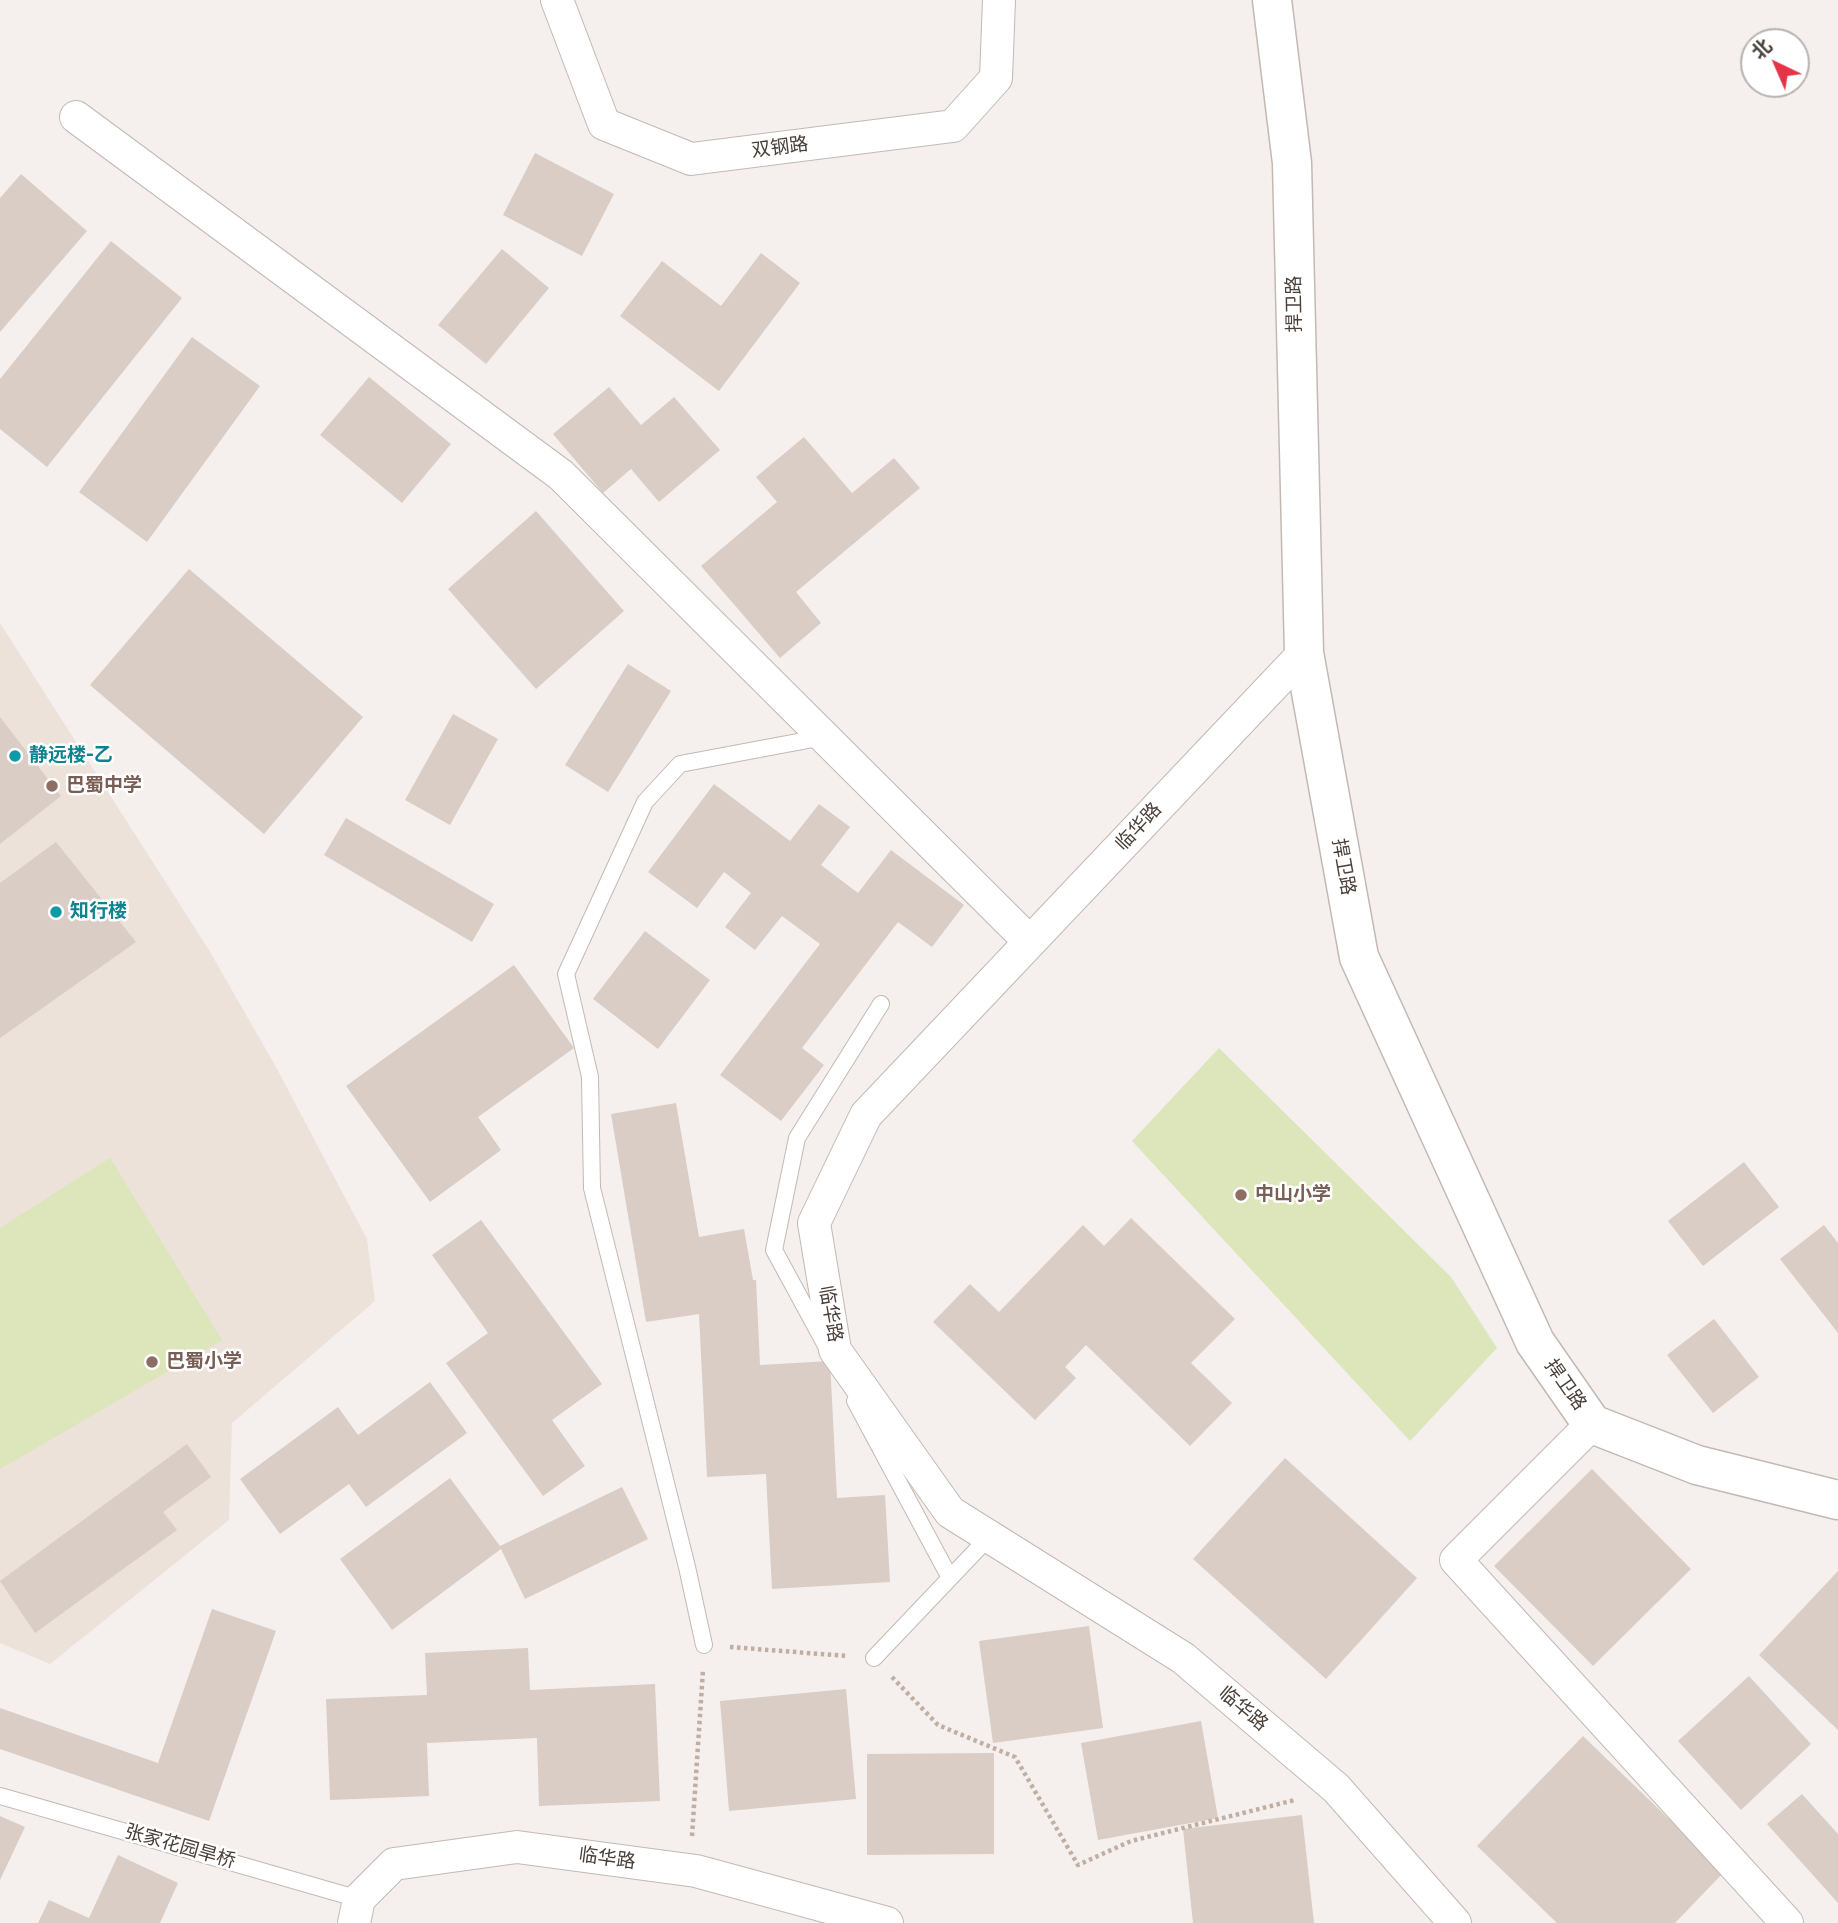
<!DOCTYPE html>
<meta charset="utf-8">
<style>
body{margin:0}
#map{position:relative;width:1838px;height:1923px;overflow:hidden;background:#f5f0ed;font-family:"Fira Sans","Noto Sans SC",sans-serif}
canvas{display:block}
.north{position:absolute;left:1740px;top:28px;width:70px;height:70px;box-sizing:border-box;background:#fff;border:2px solid #b6b3b1;border-radius:50%;rotate:316deg;font-size:19px;font-weight:700;line-height:28px;text-align:center;color:#49403b}
.north::after{content:'';display:block;margin:auto;width:24px;height:32px;background:#e53447;clip-path:polygon(50% 0,100% 100%,50% 72%,0 100%)}
</style>
<div id="map">
<canvas width="1838" height="1923"></canvas>
<div class="north">北</div>
</div>
<script>
const c = document.querySelector('canvas').getContext('2d');
c.lineJoin = 'round';
function fill(path, color) { c.fillStyle = color; c.fill(path, 'evenodd'); }
const poly = rows => new Path2D(rows.map(r => 'M' + r).join(''));
function stroke(path, color, width, dash) { c.strokeStyle = color; c.lineWidth = width; c.lineCap = dash ? 'butt' : 'round'; c.setLineDash(dash || []); c.stroke(path); }
function write(font, color, halo, rows, align = 'center') {
  c.font = font + ' "Fira Sans","Noto Sans SC",sans-serif'; c.lineWidth = 5; c.setLineDash([]); c.textBaseline = 'middle'; c.strokeStyle = halo; c.fillStyle = color; for (const [text, x, y, turn = 0] of rows) {
    c.save(); c.translate(x, y); c.rotate((+turn || 0) * Math.PI / 180); c.textAlign = isNaN(turn) ? turn : align; if (halo) c.strokeText(text, 0, 0); c.fillText(text, 0, 0); c.restore();
  }
}
fill(poly([
 [0,623,209,950,276,1067,367,1239,375,1301,232,1423,229,1520,50,1664,0,1643]
]), '#ece2d9');
fill(poly([
 [1219,1048,1451,1277,1497,1348,1410,1441,1132,1141],
 [110,1158,222,1340,0,1469,0,1228]
]), '#dde5ba');
fill(poly([
 [535,153,614,194,582,256,503,215],
 [21,174,87,231,0,332,0,198],
 [111,241,182,298,47,467,0,429,0,379],
 [502,249,549,288,486,364,438,325],
 [761,253,800,283,719,391,620,316,662,261,721,306],
 [192,337,260,386,147,542,79,492],
 [369,377,451,444,402,503,320,435],
 [609,387,641,425,674,397,720,450,659,502,631,469,603,493,553,434],
 [804,437,852,493,894,458,920,488,796,592,821,623,780,658,701,566,777,502,756,477],
 [536,511,624,611,536,689,448,589],
 [189,569,363,717,264,834,90,685],
 [628,664,671,691,608,792,565,765],
 [453,714,498,739,450,825,405,800],
 [0,717,61,796,0,844],
 [714,784,790,841,819,804,850,827,821,865,858,893,891,850,964,905,932,947,898,922,802,1048,824,1065,781,1121,720,1075,820,944,782,916,755,950,725,927,751,893,724,872,697,908,648,872],
 [346,818,494,904,472,942,324,855],
 [56,842,136,942,0,1038,0,883],
 [645,931,710,980,658,1049,593,999],
 [514,965,574,1048,478,1117,501,1150,430,1202,346,1086],
 [676,1103,699,1237,744,1229,753,1280,756,1280,760,1365,830,1361,837,1498,885,1495,890,1582,772,1589,766,1474,707,1477,699,1314,646,1322,611,1114],
 [1744,1162,1779,1207,1703,1266,1668,1221],
 [1131,1218,1235,1319,1191,1363,1232,1403,1190,1446,1086,1345,1065,1367,1076,1378,1035,1420,933,1322,970,1284,999,1312,1083,1225,1104,1246],
 [481,1220,602,1384,552,1420,585,1466,543,1496,446,1363,488,1333,432,1255],
 [1824,1225,1838,1243,1838,1333,1780,1259],
 [1714,1319,1759,1377,1713,1413,1667,1355],
 [430,1382,467,1433,366,1507,349,1484,280,1534,240,1479,338,1407,358,1435],
 [187,1444,211,1477,163,1512,177,1530,35,1633,0,1581],
 [1285,1458,1417,1578,1326,1679,1193,1559],
 [1592,1469,1691,1569,1593,1666,1494,1566],
 [450,1478,500,1546,622,1487,648,1539,525,1599,501,1549,392,1630,340,1559],
 [1838,1571,1838,1730,1759,1655],
 [212,1609,276,1631,209,1821,0,1749,0,1708,158,1763],
 [1089,1626,1103,1728,993,1743,979,1641],
 [528,1648,530,1690,655,1684,660,1801,539,1806,537,1738,427,1743,429,1796,330,1800,326,1699,427,1695,425,1653],
 [1749,1676,1811,1744,1741,1810,1678,1741],
 [846,1689,856,1799,729,1811,720,1701],
 [1201,1721,1218,1818,1098,1840,1081,1743],
 [1583,1736,1724,1872,1675,1923,1557,1923,1477,1846],
 [994,1753,994,1854,867,1855,867,1754],
 [1802,1794,1838,1834,1838,1903,1767,1824],
 [1302,1815,1314,1923,1193,1923,1183,1829],
 [0,1816,25,1827,0,1880],
 [118,1855,178,1883,160,1923,38,1923,49,1900,89,1918]
]), '#d9cdc6');
const service = poly([
 [825,1344,774,1250,797,1138,881,1004],
 [855,1401,950,1578],
 [704,1645,687,1567,592,1188,590,1077,566,974,645,802,680,764,824,737],
 [874,1658,989,1537],
 [0,1796,359,1899]
]);
const minor = poly([
 [557,0,604,124,691,159,953,126,996,78,999,0],
 [76,117,561,475,1030,942],
 [1304,653,866,1115,814,1223,835,1350,950,1512,1183,1658,1336,1788,1455,1923],
 [1592,1424,1456,1560,1787,1923],
 [354,1923,359,1899,394,1864,517,1847,696,1871,887,1923]
]);
const tertiary = poly([
 [1272,0,1292,163,1304,653,1359,957,1535,1342,1592,1424,1697,1465,1838,1500]
]);
stroke(service, '#c3b9b3', 18);
stroke(minor, '#c3b9b3', 34);
stroke(tertiary, '#c3b9b3', 41);
stroke(poly([
 [730,1647,847,1656],
 [892,1677,938,1725,1015,1757,1078,1865,1131,1841,1295,1800],
 [692,1836,703,1670]
]), '#c0aea3', 4.5, [3.5, 3.5]);
stroke(service, '#fff', 16);
stroke(minor, '#fff', 32);
stroke(tertiary, '#fff', 38);
for (const [x, y, r, color] of [
 [15,756,7,"#0f9aa8"],
 [52,786,7,"#8d6e63"],
 [56,912,7,"#0f9aa8"],
 [1241,1195,7,"#8d6e63"],
 [152,1362,7,"#8d6e63"]
]) { const dot = new Path2D(); dot.arc(x, y, r, 0, 2 * Math.PI); c.fillStyle = color; c.fill(dot); stroke(dot, '#fff', 2.5); }
write('19px', '#49403b', '#fff', [
 ["双钢路",780,148,-7],
 ["捍卫路",1295,304,-91],
 ["临华路",1139,827,-47],
 ["捍卫路",1343,867,80],
 ["临华路",830,1314,80],
 ["捍卫路",1565,1385,55],
 ["临华路",1243,1709,40],
 ["张家花园旱桥",180,1847,16],
 ["临华路",607,1859,8]
]);
write('bold 19px', '#0d838f', '#fff', [
 ["静远楼-乙",29,756],
 ["知行楼",70,912]
], 'left');
write('bold 19px', '#785e54', '#fff', [
 ["巴蜀中学",66,786],
 ["中山小学",1255,1195],
 ["巴蜀小学",166,1362]
], 'left');
</script>
